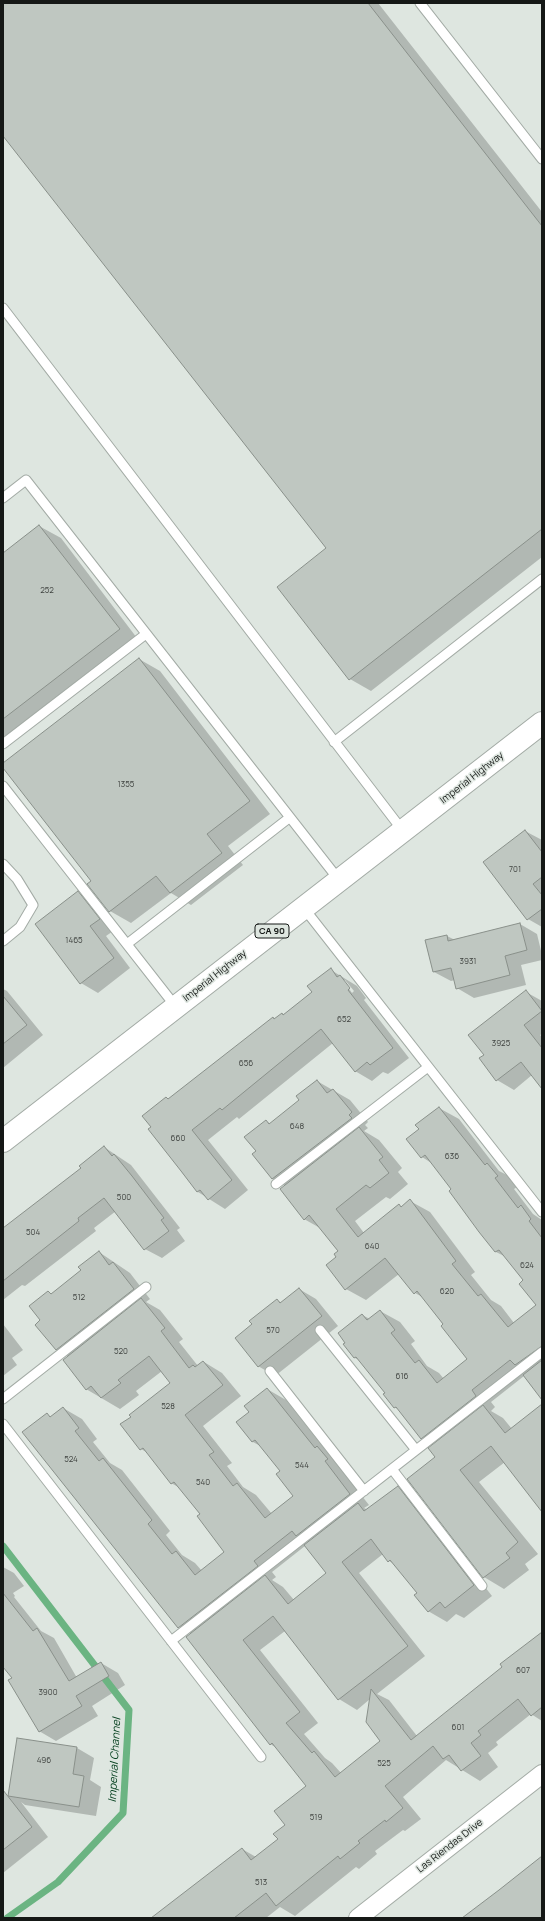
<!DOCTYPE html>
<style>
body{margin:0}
#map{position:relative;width:545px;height:1921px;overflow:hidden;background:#dee6e0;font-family:Manrope,sans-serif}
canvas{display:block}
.frame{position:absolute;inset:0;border:4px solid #151816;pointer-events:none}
</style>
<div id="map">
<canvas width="545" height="1921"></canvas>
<div class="frame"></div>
</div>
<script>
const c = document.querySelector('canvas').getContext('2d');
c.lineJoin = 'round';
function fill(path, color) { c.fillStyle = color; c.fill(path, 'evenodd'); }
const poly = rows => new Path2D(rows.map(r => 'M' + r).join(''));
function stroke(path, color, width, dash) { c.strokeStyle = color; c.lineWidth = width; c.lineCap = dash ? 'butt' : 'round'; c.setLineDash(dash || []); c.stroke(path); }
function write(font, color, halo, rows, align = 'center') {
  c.font = font + ' Manrope,sans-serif'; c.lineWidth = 3; c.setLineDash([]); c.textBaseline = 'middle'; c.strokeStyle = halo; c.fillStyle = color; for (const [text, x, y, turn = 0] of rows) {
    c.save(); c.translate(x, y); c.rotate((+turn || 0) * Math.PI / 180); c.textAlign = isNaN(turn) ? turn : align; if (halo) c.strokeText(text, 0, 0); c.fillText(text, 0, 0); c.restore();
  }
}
fill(poly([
 [3,3,378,3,542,212,542,557,371,691,350,679,327,549,3,134],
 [39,526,61,538,140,642,3,747,3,554],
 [139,659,160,671,270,814,228,846,243,865,191,905,171,893,131,923,110,911,92,881,3,767,3,764],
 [525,831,542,840,542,927,528,919],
 [78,892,95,902,116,929,106,936,130,968,98,993,81,983],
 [520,924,537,934,542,955,542,960,521,965,526,985,474,998,457,988,455,980,451,981,434,972,447,936,455,940],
 [331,970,357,986,366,998,364,1000,409,1058,388,1074,383,1072,372,1081,355,1071,333,1043,239,1119,237,1117,208,1140,248,1190,225,1209,198,1192,181,1171,169,1100,273,1018,275,1020,283,1015,313,992],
 [343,980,345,980,354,991,352,993],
 [3,989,7,991,43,1035,3,1068],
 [526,992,542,1001,542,1034,540,1035,542,1037,542,1087,532,1075,514,1090,497,1080,485,1055],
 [317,1081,350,1100,368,1122,365,1125,368,1128,364,1131,379,1140,402,1168,398,1172,408,1184,390,1199,386,1197,355,1221,364,1233,399,1206,402,1207,410,1201,430,1212,475,1272,471,1275,491,1300,501,1306,514,1323,537,1305,524,1281,506,1257,496,1252,480,1231,453,1189,433,1164,422,1157,408,1139,420,1129,439,1108,459,1119,499,1171,507,1175,517,1187,514,1189,533,1214,542,1220,542,1399,524,1376,491,1402,495,1407,491,1411,503,1418,512,1429,542,1406,542,1511,505,1462,479,1482,538,1554,525,1564,529,1570,504,1589,484,1577,408,1479,437,1457,434,1445,422,1438,401,1411,394,1407,386,1393,361,1361,355,1358,345,1345,362,1315,370,1319,380,1311,400,1322,415,1341,411,1344,427,1366,439,1373,444,1379,468,1359,424,1298,415,1293,399,1274,366,1300,346,1289,337,1257,339,1252,320,1228,304,1219,285,1186,273,1179,253,1154,257,1151,266,1121,271,1124,300,1100],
 [104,1147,131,1165,180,1228,177,1230,185,1241,162,1258,145,1249,116,1211,94,1228,96,1231,25,1286,22,1285,3,1300,3,1229,82,1168],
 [99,1252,130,1273,150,1299,146,1302,160,1310,183,1339,179,1342,198,1366,204,1362,222,1373,241,1396,203,1426,232,1463,227,1466,243,1487,256,1495,272,1514,295,1496,281,1471,262,1447,253,1442,238,1422,250,1412,267,1389,286,1400,328,1453,336,1458,346,1470,343,1472,369,1505,364,1508,368,1510,398,1487,416,1498,492,1596,464,1618,456,1614,447,1622,428,1611,418,1593,396,1565,389,1561,383,1554,359,1573,425,1656,377,1694,389,1700,417,1736,503,1668,542,1633,542,1721,531,1714,496,1742,498,1745,488,1753,498,1767,480,1781,446,1760,403,1797,421,1819,405,1831,403,1830,375,1851,377,1854,359,1869,356,1867,295,1916,280,1907,266,1918,152,1918,242,1849,256,1857,279,1839,308,1786,277,1748,270,1744,191,1634,179,1627,47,1414,51,1417,63,1408,82,1419,97,1439,93,1442,110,1463,122,1470,170,1531,166,1535,182,1555,195,1563,202,1571,226,1552,201,1515,180,1488,171,1483,148,1453,141,1449,132,1417,172,1383,162,1371,136,1391,139,1395,120,1409,86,1389,69,1357,56,1349,41,1321,48,1292,52,1294,82,1270],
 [305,1546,327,1573,294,1600,283,1587,272,1580,276,1577,272,1572],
 [285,1631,339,1699,357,1710,370,1699,382,1741,341,1773,332,1763,325,1758,304,1734,318,1723,260,1650],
 [299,1289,316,1299,338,1326,275,1376,258,1366,253,1324,277,1300,282,1303],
 [3,1324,23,1350,12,1358,17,1365,3,1376],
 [3,1567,14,1573,24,1586,13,1593,15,1596,14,1597,41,1631,54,1638,77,1678,101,1663,118,1673,125,1685,92,1706,98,1716,56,1741,39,1731,13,1678,3,1666],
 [18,1739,77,1748,94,1758,90,1780,101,1787,96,1816,25,1805,21,1802,48,1837,3,1873,3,1799,8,1797]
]), '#0003');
stroke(poly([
 [3,1546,129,1710,123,1813,58,1882,7,1918]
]), '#6bb482', 7);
const building = poly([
 [3,3,368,3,542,226,542,529,349,680,277,587,326,548,3,136,3,3],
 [39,525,120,629,3,719,3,553,39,525],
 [139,658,250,801,207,834,222,853,170,893,156,876,109,912,87,884,91,881,3,768,3,763,139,658],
 [525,830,542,852,542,877,533,884,542,895,542,909,527,920,483,862,525,830],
 [78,891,100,919,90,926,114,958,80,984,35,924,78,891],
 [520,923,527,950,505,956,510,975,456,989,451,968,433,972,425,940,447,935,448,941,520,923],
 [331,968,337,977,340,975,350,988,348,990,393,1048,370,1065,367,1062,355,1072,321,1029,222,1110,220,1108,192,1130,232,1180,208,1200,200,1190,197,1192,181,1171,148,1129,151,1127,142,1116,166,1097,168,1099,273,1017,274,1019,282,1013,283,1015,312,992,307,986,331,968],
 [526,990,542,1011,524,1025,542,1048,542,1089,521,1062,496,1081,479,1058,484,1055,468,1035,526,990],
 [3,996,27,1025,3,1044,3,996],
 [317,1080,327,1093,333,1089,352,1112,349,1115,352,1118,272,1179,252,1154,256,1151,244,1137,266,1120,269,1124,299,1100,296,1096,317,1080],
 [439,1107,485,1165,487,1163,498,1176,495,1178,518,1208,521,1205,531,1219,529,1221,542,1238,542,1346,515,1365,510,1360,472,1390,476,1396,421,1439,396,1407,394,1408,383,1394,385,1393,356,1357,354,1358,343,1344,345,1343,338,1333,362,1314,367,1320,380,1310,395,1330,391,1333,415,1363,419,1360,437,1383,467,1359,441,1326,443,1324,417,1291,414,1294,385,1258,345,1290,326,1265,336,1257,334,1254,338,1251,309,1215,304,1220,280,1189,359,1127,383,1157,379,1160,389,1173,370,1188,366,1185,336,1209,358,1237,399,1204,401,1207,410,1199,456,1261,452,1264,478,1296,481,1294,508,1327,536,1305,519,1284,523,1280,499,1250,495,1252,479,1232,449,1191,451,1189,425,1155,421,1158,406,1139,419,1129,415,1125,439,1107],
 [104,1146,112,1156,114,1154,132,1176,164,1218,161,1220,169,1231,144,1250,104,1198,78,1218,79,1221,3,1281,3,1228,81,1168,79,1166,104,1146],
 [99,1251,109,1265,113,1262,134,1289,56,1350,35,1325,40,1320,29,1306,48,1291,51,1294,81,1270,78,1267,99,1251],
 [299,1288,322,1316,258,1367,235,1338,252,1324,249,1321,277,1299,280,1303,299,1288],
 [141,1298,165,1328,161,1331,189,1368,193,1365,195,1367,203,1361,223,1385,185,1415,214,1452,209,1455,233,1486,237,1483,265,1518,293,1496,276,1474,280,1471,255,1440,252,1442,236,1422,249,1412,244,1406,267,1388,315,1448,317,1446,328,1459,325,1461,350,1494,296,1536,292,1531,254,1561,258,1566,178,1628,22,1432,47,1413,50,1417,63,1407,79,1428,75,1431,99,1461,103,1458,152,1520,148,1524,172,1554,176,1551,195,1575,224,1552,197,1516,200,1514,174,1482,171,1484,143,1448,140,1450,120,1424,131,1417,129,1415,170,1383,149,1356,118,1380,121,1383,101,1398,91,1386,86,1390,63,1360,141,1298],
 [542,1360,542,1400,523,1375,542,1360],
 [542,1404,542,1512,491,1446,460,1470,518,1542,506,1553,510,1558,483,1578,407,1479,435,1457,428,1448,483,1405,505,1433,542,1404],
 [398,1486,474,1585,445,1608,440,1602,428,1612,414,1595,417,1593,390,1560,388,1562,371,1539,342,1562,408,1646,338,1700,273,1616,243,1640,300,1712,286,1723,312,1753,314,1751,335,1777,380,1741,366,1722,371,1689,411,1740,502,1667,500,1664,542,1632,542,1707,531,1716,518,1699,478,1731,481,1735,471,1743,481,1756,461,1771,449,1755,443,1759,433,1746,385,1786,403,1808,386,1822,385,1820,358,1841,360,1843,340,1859,338,1856,276,1906,266,1893,234,1918,151,1918,242,1848,251,1860,278,1839,273,1834,285,1825,274,1811,306,1786,272,1743,270,1745,186,1637,265,1575,288,1604,326,1573,304,1545,358,1503,364,1511,398,1486],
 [3,1593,33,1631,37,1628,69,1681,101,1662,109,1676,76,1696,82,1706,39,1732,8,1680,12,1678,3,1667,3,1593],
 [17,1738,77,1747,73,1774,84,1776,79,1807,8,1796,17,1738],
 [3,1790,32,1827,3,1850,3,1790],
 [542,1856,542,1918,462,1918,499,1890,542,1856]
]);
fill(building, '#bfc7c1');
stroke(building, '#89908a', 1);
const lane = poly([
 [420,3,542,159],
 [3,308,403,831],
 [3,498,26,480,339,880],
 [334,742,542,579],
 [3,744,146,634],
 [3,786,176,1007],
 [3,864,17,879,33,905,20,927,3,941],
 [303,907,542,1212],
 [127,944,289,818],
 [276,1184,428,1067],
 [320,1330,416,1450],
 [270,1371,364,1491],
 [3,1399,146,1287],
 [3,1424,261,1757],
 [392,1469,482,1586],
 [171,1641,542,1352]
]);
const street = poly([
 [358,1918,542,1774]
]);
const primary = poly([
 [3,1141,542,723]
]);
stroke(lane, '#a3aba5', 11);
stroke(street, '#a3aba5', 20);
stroke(primary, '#a3aba5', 24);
stroke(lane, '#fff', 9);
stroke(street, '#fff', 18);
stroke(primary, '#fff', 22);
write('8px', '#404441', null, [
 ["252",47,591],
 ["1355",126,785],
 ["701",515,870],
 ["1465",74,941],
 ["3931",468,962],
 ["652",344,1020],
 ["3925",501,1044],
 ["656",246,1064],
 ["648",297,1127],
 ["660",178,1139],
 ["636",452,1157],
 ["500",124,1198],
 ["504",33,1233],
 ["640",372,1247],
 ["624",527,1266],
 ["620",447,1292],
 ["512",79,1298],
 ["570",273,1331],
 ["520",121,1352],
 ["616",402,1377],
 ["528",168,1407],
 ["524",71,1460],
 ["544",302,1466],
 ["540",203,1483],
 ["607",523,1671],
 ["3900",48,1693],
 ["601",458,1728],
 ["496",44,1761],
 ["525",384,1764],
 ["519",316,1818],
 ["513",261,1883]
]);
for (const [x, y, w] of [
 [272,931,34]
]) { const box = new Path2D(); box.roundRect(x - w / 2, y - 7, w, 14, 3); c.fillStyle = '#dee6e0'; c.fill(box); stroke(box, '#151816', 1); }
write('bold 9px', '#151816', null, [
 ["CA 90",272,931]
]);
write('10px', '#151816', '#dee6e0', [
 ["Imperial Highway",472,778,-38],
 ["Imperial Highway",215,976,-38],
 ["Las Riendas Drive",450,1846,-38]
]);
write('italic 11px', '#084221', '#dee6e0', [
 ["Imperial Channel",115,1760,-87]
]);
</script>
